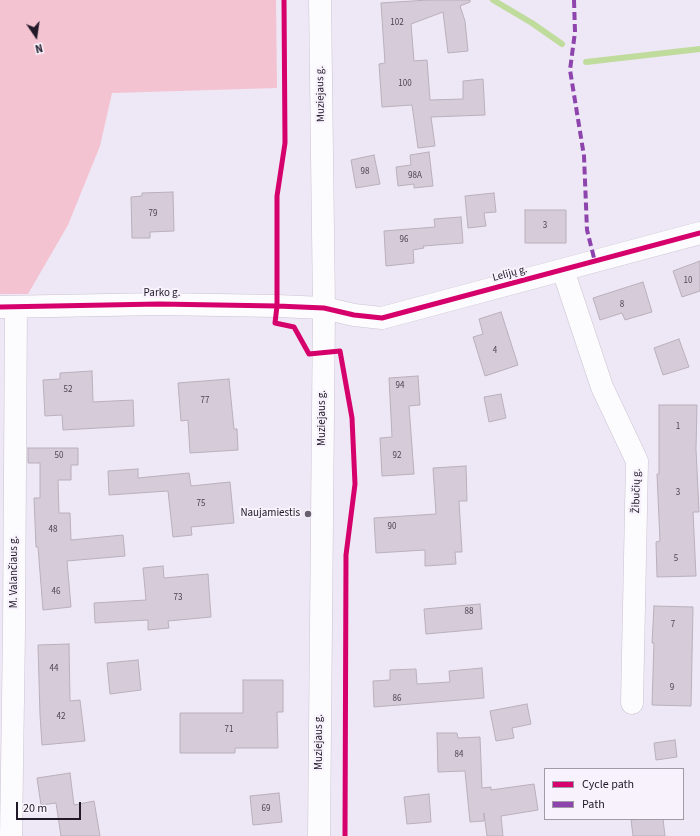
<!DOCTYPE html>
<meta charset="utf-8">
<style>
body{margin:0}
#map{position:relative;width:700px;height:836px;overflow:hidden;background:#eee7f5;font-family:"Source Sans 3",sans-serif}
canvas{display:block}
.legend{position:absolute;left:544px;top:768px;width:140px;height:52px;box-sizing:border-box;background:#f7f2fb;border:1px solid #a19ba7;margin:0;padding:5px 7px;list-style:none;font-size:12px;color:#211828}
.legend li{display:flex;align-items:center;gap:8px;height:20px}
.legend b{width:20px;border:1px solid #a19ba7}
.north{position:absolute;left:16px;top:16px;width:40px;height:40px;-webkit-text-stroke:3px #f7f2fb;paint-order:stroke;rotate:167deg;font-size:11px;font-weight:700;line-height:16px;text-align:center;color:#211828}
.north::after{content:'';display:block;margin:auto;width:14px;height:18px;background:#211828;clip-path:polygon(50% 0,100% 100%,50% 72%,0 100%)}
.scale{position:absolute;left:16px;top:802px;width:65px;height:18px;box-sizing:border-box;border:2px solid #211828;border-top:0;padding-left:5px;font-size:12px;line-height:14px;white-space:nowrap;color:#211828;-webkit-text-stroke:3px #f7f2fb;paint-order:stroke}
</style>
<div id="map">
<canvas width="700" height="836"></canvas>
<ul class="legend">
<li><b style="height:5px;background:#d6006c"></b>Cycle path</li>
<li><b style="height:5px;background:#8e44ad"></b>Path</li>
</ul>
<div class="north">N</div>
<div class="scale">20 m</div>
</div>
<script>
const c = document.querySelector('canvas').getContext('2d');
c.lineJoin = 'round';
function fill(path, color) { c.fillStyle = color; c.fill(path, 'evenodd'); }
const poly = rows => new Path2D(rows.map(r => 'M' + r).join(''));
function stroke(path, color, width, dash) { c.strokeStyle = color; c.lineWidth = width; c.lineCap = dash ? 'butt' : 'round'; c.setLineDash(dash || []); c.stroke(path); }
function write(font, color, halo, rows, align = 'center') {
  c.font = font + ' "Source Sans 3",sans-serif'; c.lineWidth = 4; c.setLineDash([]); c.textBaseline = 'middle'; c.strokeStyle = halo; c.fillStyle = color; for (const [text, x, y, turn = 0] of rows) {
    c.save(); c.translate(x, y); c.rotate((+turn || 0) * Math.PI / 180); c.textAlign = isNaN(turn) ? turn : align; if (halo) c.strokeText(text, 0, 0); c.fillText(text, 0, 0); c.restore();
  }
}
fill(poly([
 [0,0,276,0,277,88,112,93,100,146,68,225,28,294,0,294]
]), '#f4c3d1');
stroke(poly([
 [493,0,532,23,562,44],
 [586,62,700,49]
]), '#bfdc9d', 6);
const building = poly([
 [428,0,470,0,470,2,460,6,465,21,468,51,448,53,443,12,411,24,414,61,427,60,430,100,463,99,463,81,483,79,485,115,431,117,435,146,418,148,412,105,382,107,379,64,385,63,381,3,428,0],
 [429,152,433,186,414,188,414,184,398,186,396,167,411,165,410,155,429,152],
 [374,155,380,184,356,188,351,160,374,155],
 [173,192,174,231,150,232,150,238,132,238,131,197,142,196,142,193,173,192],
 [494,193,496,212,484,213,486,226,468,228,465,196,494,193],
 [525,210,566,210,566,243,525,243,525,210],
 [461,217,463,243,423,246,424,248,413,250,414,263,386,266,384,231,435,227,434,219,461,217],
 [700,261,700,291,682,297,673,271,700,261],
 [643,282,652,312,625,320,622,313,600,320,593,298,643,282],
 [501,312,518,365,485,376,473,337,483,334,479,319,501,312],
 [679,339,689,367,663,375,654,348,679,339],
 [92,371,93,402,133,400,134,426,63,430,62,415,45,416,43,380,60,379,60,373,92,371],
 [418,376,420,405,409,406,414,474,382,476,380,438,392,437,389,378,418,376],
 [229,379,234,429,237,429,238,450,190,453,188,420,181,421,178,383,229,379],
 [501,394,506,418,489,422,484,397,501,394],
 [659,405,697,405,696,449,699,512,693,512,696,576,657,577,656,542,660,541,657,474,659,474,659,405],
 [28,448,78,448,78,465,71,465,71,480,58,480,59,513,70,513,71,540,123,535,125,556,67,561,71,607,43,610,38,547,36,547,34,498,40,498,40,463,28,463,28,448],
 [466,466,467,501,459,501,462,552,455,552,456,564,425,566,425,550,376,553,374,518,436,514,433,468,466,466],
 [138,469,138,478,189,473,191,486,230,482,234,523,191,527,192,535,173,537,168,491,109,495,108,471,138,469],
 [163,566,164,578,208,574,211,617,168,621,169,628,148,630,148,620,95,623,94,603,146,600,143,568,163,566],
 [480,604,482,629,426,634,424,609,480,604],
 [654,606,693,607,691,706,652,705,654,643,652,643,654,606],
 [69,644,70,701,80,700,85,741,42,745,40,715,38,645,69,644],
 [138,660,141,690,110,694,107,663,138,660],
 [482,668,484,698,374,707,373,681,390,680,390,670,416,669,417,684,450,682,449,671,482,668],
 [243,680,283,680,283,712,277,712,278,748,235,748,235,753,180,753,180,713,243,713,243,680],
 [527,704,531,724,512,728,514,738,496,741,490,711,527,704],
 [437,733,457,733,458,738,480,737,482,788,491,787,491,790,534,784,538,810,501,816,503,836,487,836,484,813,484,821,470,822,465,771,438,772,437,733],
 [675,740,677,757,656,760,654,743,675,740],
 [70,773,74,805,94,801,100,836,61,836,56,803,41,805,37,778,70,773],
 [279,793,282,822,253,825,250,796,279,793],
 [429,794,431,822,407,824,404,797,429,794],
 [640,819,663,819,665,836,633,836,631,820,640,819]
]);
fill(building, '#d6cbd8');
stroke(building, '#bab0bc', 1);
const minor = poly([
 [563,270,602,387,637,461,632,703],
 [0,307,159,304,277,306,324,308,354,315,382,318,700,233],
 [11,836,14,631,16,307]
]);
const secondary = poly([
 [319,836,324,308,320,0]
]);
stroke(minor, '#cbc4d2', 23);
stroke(secondary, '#cbc4d2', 23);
stroke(minor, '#fcfbfe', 22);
stroke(secondary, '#fcfbfe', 22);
stroke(poly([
 [574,0,575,32,570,70,584,156,587,230,595,262]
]), '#8e44ad', 4, [8, 4]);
stroke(poly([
 [284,0,285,143,277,196,277,306,275,323,294,327,309,354,340,351,352,418,355,484,346,555,345,836],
 [0,307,159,304,277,306,324,308,354,315,382,318,700,233]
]), '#d6006c', 5);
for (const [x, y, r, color] of [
 [308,514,4,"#696070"]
]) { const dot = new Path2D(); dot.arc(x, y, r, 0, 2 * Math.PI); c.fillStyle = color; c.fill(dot); stroke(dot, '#f7f2fb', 1.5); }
write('9px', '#4e4554', null, [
 ["102",397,23],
 ["100",405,84],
 ["98",365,172],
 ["98A",415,176],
 ["79",153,214],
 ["3",545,226],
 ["96",404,240],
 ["10",688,281],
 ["8",622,305],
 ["4",495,351],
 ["94",400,386],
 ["52",68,390],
 ["77",205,401],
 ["1",678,427],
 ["50",59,456],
 ["92",397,456],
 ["3",678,493],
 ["75",201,504],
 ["90",392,527],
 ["48",53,530],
 ["5",676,559],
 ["46",56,592],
 ["73",178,598],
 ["88",469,612],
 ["7",673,625],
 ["44",54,669],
 ["9",672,688],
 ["86",397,699],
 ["42",61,717],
 ["71",229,730],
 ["84",459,755],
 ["69",266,809]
]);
write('11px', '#211828', '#f7f2fb', [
 ["Muziejaus g.",321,94,-91],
 ["Lelijų g.",510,274,-15],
 ["Parko g.",162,294],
 ["Muziejaus g.",323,418,-90],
 ["Žibučių g.",637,491,-89],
 ["M. Valančiaus g.",15,572,-90],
 ["Muziejaus g.",320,742,-90]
]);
write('11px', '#211828', '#f7f2fb', [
 ["Naujamiestis",300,514]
], 'right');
</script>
